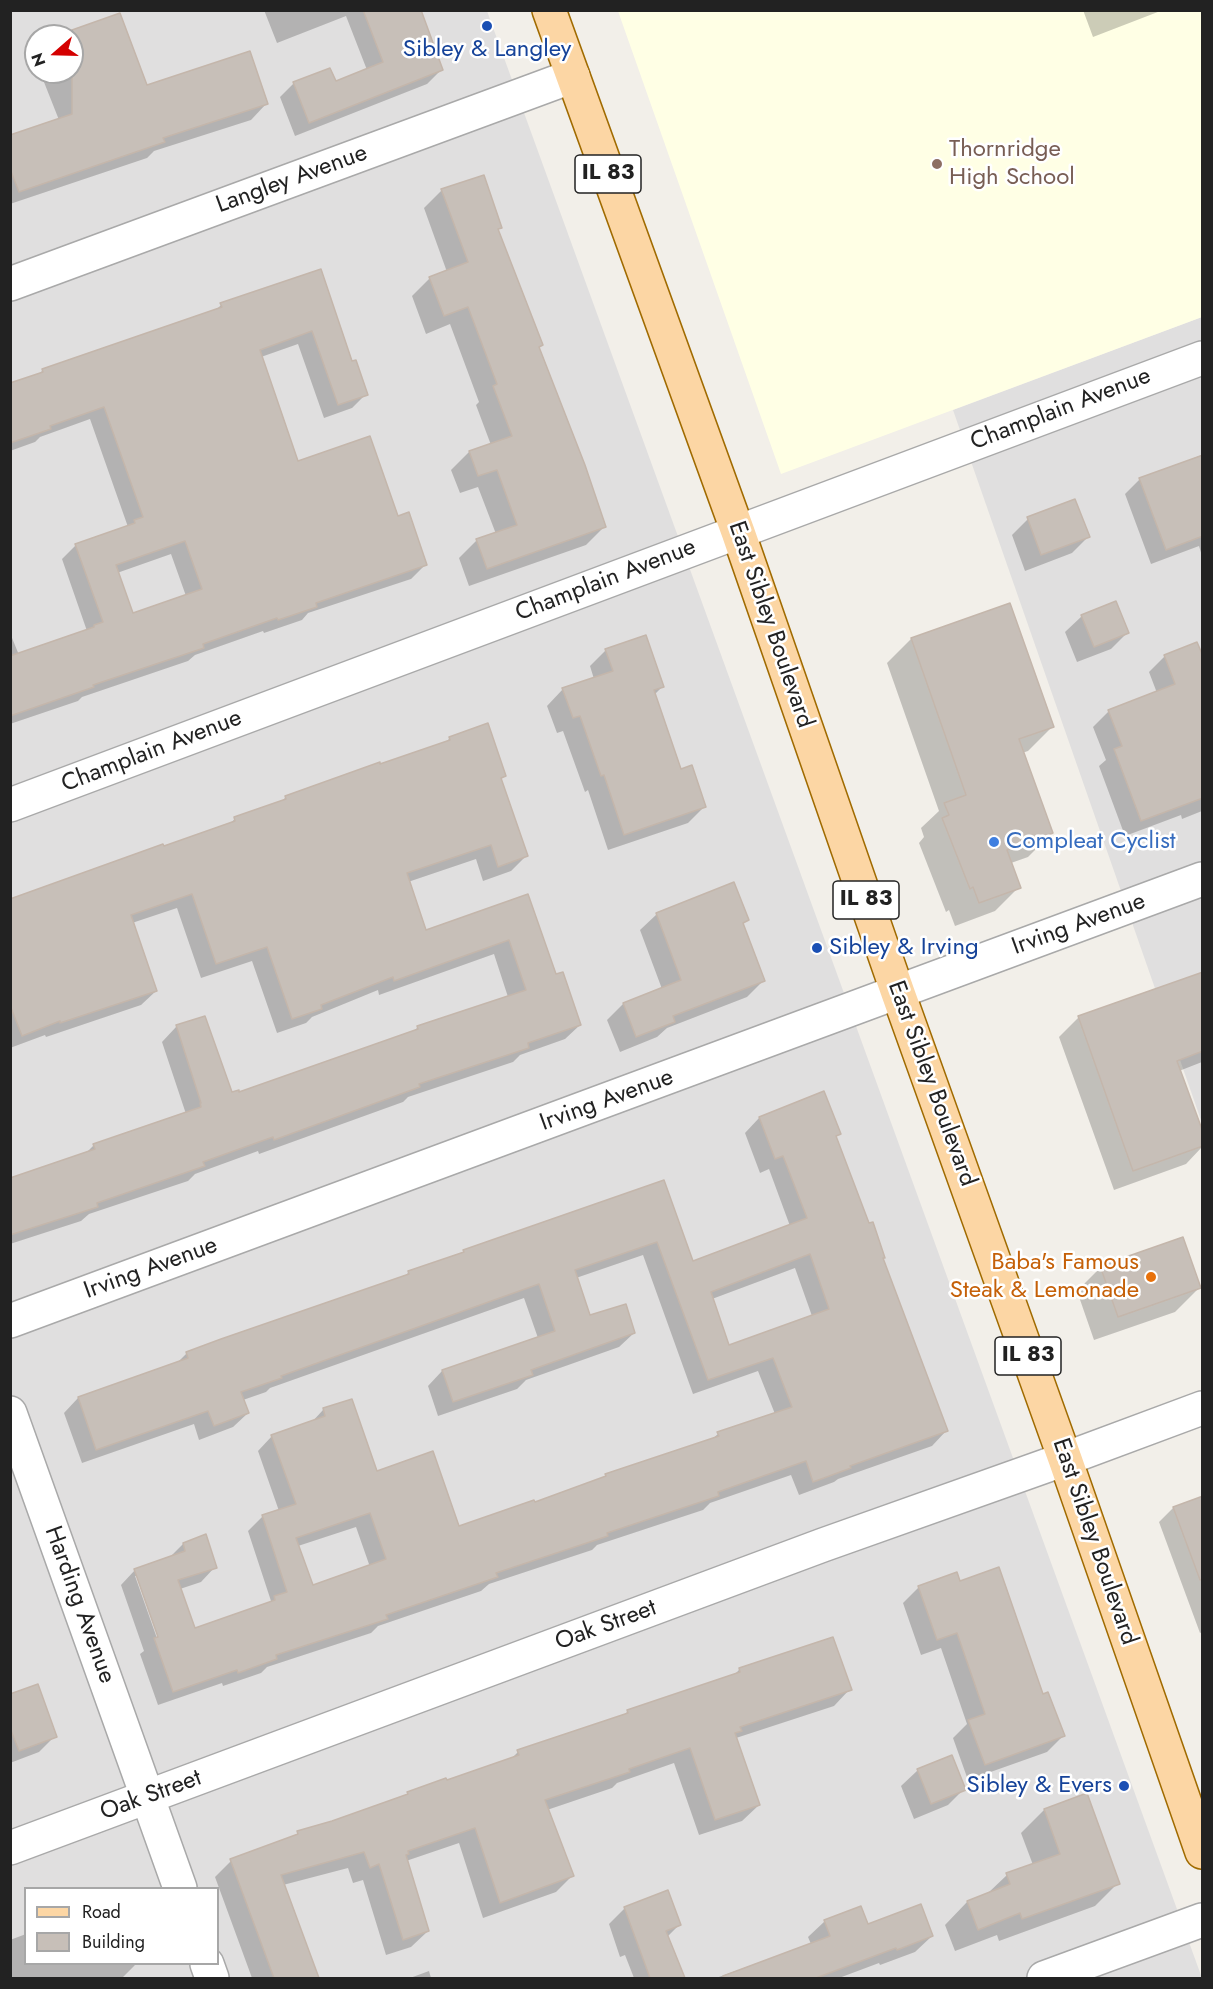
<!DOCTYPE html>
<style>
body{margin:0}
#map{position:relative;width:1213px;height:1989px;overflow:hidden;background:#f2efe9;font-family:Jost,sans-serif}
canvas{display:block}
.frame{position:absolute;inset:0;border:12px solid #222;pointer-events:none}
.legend{position:absolute;left:24px;top:1887px;width:195px;height:78px;box-sizing:border-box;background:#fff;border:2px solid #a7a7a7;margin:0;padding:8px 10px;list-style:none;font-size:18px;color:#222}
.legend li{display:flex;align-items:center;gap:12px;height:30px}
.legend b{width:30px;border:2px solid #a7a7a7}
.north{position:absolute;left:24px;top:24px;width:60px;height:60px;box-sizing:border-box;background:#fff;border:2px solid #a7a7a7;border-radius:50%;rotate:250deg;font-size:16px;font-weight:700;line-height:24px;text-align:center;color:#222}
.north::after{content:'';display:block;margin:auto;width:21px;height:27px;background:#d40000;clip-path:polygon(50% 0,100% 100%,50% 72%,0 100%)}
</style>
<div id="map">
<canvas width="1213" height="1989"></canvas>
<div class="frame"></div>
<ul class="legend">
<li><b style="height:8px;background:#fcd6a4"></b>Road</li>
<li><b style="height:16px;background:#c7bfb8"></b>Building</li>
</ul>
<div class="north">N</div>
</div>
<script>
const c = document.querySelector('canvas').getContext('2d');
c.lineJoin = 'round';
function fill(path, color) { c.fillStyle = color; c.fill(path, 'evenodd'); }
const poly = rows => new Path2D(rows.map(r => 'M' + r).join(''));
function stroke(path, color, width, dash) { c.strokeStyle = color; c.lineWidth = width; c.lineCap = dash ? 'butt' : 'round'; c.setLineDash(dash || []); c.stroke(path); }
function write(font, color, halo, rows, align = 'center') {
  c.font = font + ' Jost,sans-serif'; c.lineWidth = 5; c.setLineDash([]); c.textBaseline = 'middle'; c.strokeStyle = halo; c.fillStyle = color; for (const [text, x, y, turn = 0] of rows) {
    c.save(); c.translate(x, y); c.rotate((+turn || 0) * Math.PI / 180); c.textAlign = isNaN(turn) ? turn : align; if (halo) c.strokeText(text, 0, 0); c.fillText(text, 0, 0); c.restore();
  }
}
fill(poly([
 [11,11,487,11,1202,1978,11,1978],
 [36,36,72,36,72,72,36,72],
 [26,1888,218,1888,218,1964,26,1964],
 [1202,317,1202,1123,953,410]
]), '#e0dfdf');
fill(poly([
 [618,11,1202,11,1202,317,781,474]
]), '#ffffe5');
fill(poly([
 [264,10,419,10,441,70,427,84,295,136,280,97,294,83,335,83,367,70,346,16,277,43],
 [1083,10,1163,10,1093,37],
 [92,24,146,87,266,104,251,120,154,151,147,158,10,204,10,137,59,120,40,72,72,72,72,36,62,36],
 [442,190,500,228,497,231,542,345,538,349,604,527,586,545,469,586,459,558,477,540,496,534,478,487,460,493,451,470,469,452,491,445,476,405,479,402,450,324,426,334,412,296,430,278,447,272,424,208],
 [320,271,351,363,366,394,352,408,324,418,298,344,261,357,297,463,397,518,425,565,411,579,308,613,302,620,264,633,263,631,195,655,188,661,82,697,78,701,10,724,10,633,19,655,87,631,62,559,76,545,128,527,90,419,40,437,35,442,10,451,10,385,37,376,43,370,214,312,221,305],
 [171,554,186,596,132,614,117,573],
 [1202,455,1202,556,1199,546,1151,564,1125,494,1140,479],
 [1028,519,1088,537,1072,553,1025,571,1012,535],
 [1082,616,1127,633,1111,649,1077,662,1065,632],
 [911,639,1052,727,1028,751,1022,753,1052,833,1028,857,1011,863,1019,887,995,911,955,926,949,910,946,912,919,843,924,837,921,828,939,811,887,663],
 [606,650,663,686,654,695,680,771,704,807,688,823,608,850,588,790,585,792,563,731,557,733,547,706,563,689,594,679,590,666],
 [1165,656,1202,660,1202,811,1182,819,1181,815,1125,836,1099,766,1106,760,1093,727,1109,711,1157,693,1149,672],
 [450,738,505,776,500,780,526,856,511,871,483,881,476,859,408,882,425,932,527,896,555,976,580,1025,565,1039,520,1055,513,1062,408,1097,403,1102,259,1154,258,1151,195,1174,188,1181,89,1214,81,1221,10,1244,10,1178,86,1153,94,1145,186,1114,162,1042,176,1027,204,1017,231,1094,238,1094,413,1032,418,1027,508,997,494,954,379,995,378,990,312,1017,306,1023,277,1033,252,961,201,978,177,908,132,923,156,991,141,1005,46,1037,45,1035,10,1048,10,905,228,825,235,819,281,802,286,797,444,744],
 [657,914,747,920,742,925,763,981,747,997,667,1028,657,1037,620,1052,607,1020,623,1004,662,989,640,930],
 [1201,974,1202,1062,1179,1071,1202,1136,1202,1147,1186,1164,1114,1190,1059,1037,1078,1018],
 [823,1093,839,1134,835,1138,946,1431,932,1446,838,1479,834,1482,799,1495,791,1475,710,1503,703,1510,597,1545,592,1550,489,1584,481,1591,378,1626,371,1633,267,1667,261,1673,223,1686,222,1683,158,1705,140,1654,144,1651,121,1585,135,1570,169,1558,183,1544,215,1567,201,1582,180,1589,194,1630,268,1604,271,1601,248,1531,263,1516,279,1511,258,1451,272,1436,311,1423,323,1410,376,1472,458,1528,602,1480,606,1475,711,1440,718,1434,775,1414,758,1371,693,1394,643,1255,576,1278,589,1317,634,1333,619,1347,526,1380,517,1389,438,1416,428,1386,442,1371,538,1338,524,1298,270,1388,266,1392,243,1400,248,1413,233,1427,199,1440,194,1424,82,1463,64,1413,78,1398,177,1363,187,1353,404,1277,409,1272,461,1254,464,1251,663,1182,692,1263,790,1226,769,1169,760,1173,745,1133,759,1118],
 [795,1268,812,1316,728,1347,712,1299],
 [356,1527,370,1567,312,1587,298,1546],
 [135,1576,139,1576,162,1644,159,1644],
 [1101,1267,1199,1288,1175,1312,1094,1340,1077,1291],
 [1202,1498,1202,1632,1200,1633,1159,1522,1173,1508],
 [959,1582,1042,1696,1063,1736,1047,1752,968,1780,953,1738,967,1724,941,1648,921,1655,903,1603,919,1587],
 [832,1639,850,1689,834,1706,736,1738,759,1805,742,1821,699,1835,674,1763,617,1783,612,1788,547,1810,572,1876,556,1892,483,1918,459,1843,406,1861,428,1931,411,1947,386,1955,363,1880,353,1883,348,1868,283,1885,317,1978,252,1978,215,1877,231,1861,293,1838,298,1833,403,1798,408,1793,510,1760,518,1752,623,1716,628,1711,733,1676,739,1670],
 [10,1696,55,1736,39,1752,10,1763],
 [918,1770,964,1789,948,1805,914,1819,901,1786],
 [1087,1795,1118,1883,1095,1906,999,1941,997,1935,955,1951,945,1925,967,1902,987,1894,1007,1875,1033,1865,1021,1833,1044,1810],
 [625,1908,679,1925,667,1937,684,1978,634,1978,625,1955,620,1957,609,1924],
 [825,1921,932,1936,915,1952,880,1965,879,1963,839,1978,716,1978,811,1944,808,1937],
 [26,1934,26,1964,134,1964,135,1965,122,1978,10,1978,10,1940],
 [429,1971,431,1978,410,1978]
]), '#0003');
const building = poly([
 [363,10,421,10,443,70,309,123,293,82,330,68,336,81,383,62,363,10],
 [120,13,147,85,250,51,268,104,163,138,165,142,19,192,10,169,10,135,72,114,72,30,120,13],
 [484,175,502,228,498,229,543,345,539,347,585,465,606,527,487,569,476,539,517,525,497,470,478,476,469,451,512,436,493,386,497,384,468,307,444,316,429,277,468,262,441,189,484,175],
 [321,269,352,361,356,360,368,395,338,405,312,331,260,350,298,461,370,436,398,516,409,512,427,565,316,603,317,607,278,620,277,618,203,644,204,648,93,685,94,687,10,716,10,656,94,627,94,625,103,622,75,544,135,523,134,520,143,517,104,407,50,426,51,429,10,443,10,383,43,372,42,369,222,307,220,303,321,269],
 [185,541,202,589,133,613,116,565,185,541],
 [1203,455,1203,536,1166,550,1139,478,1203,455],
 [1075,499,1090,537,1041,555,1027,517,1075,499],
 [1116,601,1129,633,1094,647,1081,615,1116,601],
 [1010,603,1054,727,1019,739,1053,833,1007,850,1021,888,979,903,973,887,970,889,942,818,949,815,944,803,966,795,911,638,1010,603],
 [646,635,664,687,654,690,681,769,692,765,706,807,624,835,604,775,601,776,580,716,573,718,562,688,613,671,605,649,646,635],
 [1197,642,1203,656,1203,798,1141,821,1114,749,1122,746,1108,710,1175,684,1164,655,1197,642],
 [488,723,506,776,501,778,528,856,498,867,491,845,407,873,426,930,528,894,556,974,563,972,581,1025,528,1043,529,1048,419,1084,420,1087,274,1140,273,1137,203,1162,205,1166,97,1203,98,1207,10,1235,10,1178,95,1149,93,1144,201,1107,200,1103,201,1103,176,1025,205,1016,232,1092,239,1090,239,1092,418,1029,417,1026,526,990,509,940,394,981,393,977,321,1005,322,1009,292,1019,267,947,216,964,192,894,131,915,157,991,60,1023,60,1021,22,1036,10,1005,10,899,163,844,164,846,235,821,234,817,286,799,285,796,380,762,380,764,450,740,449,737,488,723],
 [734,882,749,920,743,923,765,981,673,1016,675,1022,636,1037,623,1003,681,980,656,913,734,882],
 [1203,972,1203,1051,1177,1061,1203,1132,1203,1146,1133,1171,1078,1016,1203,972],
 [824,1091,841,1134,836,1136,869,1223,873,1222,885,1258,883,1258,948,1431,850,1466,851,1468,813,1482,806,1461,718,1492,719,1496,607,1533,608,1536,496,1573,498,1577,386,1615,388,1619,276,1655,277,1659,238,1673,237,1670,173,1692,154,1638,158,1637,134,1569,185,1551,183,1543,206,1534,217,1568,178,1580,195,1628,275,1600,274,1596,287,1592,262,1515,296,1504,271,1435,325,1416,323,1408,352,1399,377,1471,433,1451,459,1526,534,1500,535,1502,606,1476,605,1474,719,1436,717,1432,792,1407,773,1358,708,1380,657,1242,575,1270,590,1315,626,1304,635,1333,531,1370,533,1375,453,1402,442,1370,555,1331,539,1284,281,1376,282,1378,241,1392,249,1413,214,1426,208,1411,96,1450,78,1397,188,1358,186,1352,221,1339,409,1274,408,1271,464,1252,463,1250,664,1180,693,1261,807,1218,783,1156,775,1159,759,1117,824,1091],
 [810,1254,829,1309,729,1345,711,1292,810,1254],
 [370,1513,386,1559,313,1585,296,1538,370,1513],
 [1183,1237,1201,1288,1118,1317,1100,1266,1183,1237],
 [1203,1496,1203,1579,1200,1580,1173,1507,1203,1496],
 [999,1567,1043,1694,1048,1692,1065,1736,985,1765,968,1720,985,1714,957,1633,937,1640,918,1586,957,1572,960,1581,999,1567],
 [833,1637,852,1690,740,1727,742,1731,735,1733,760,1805,715,1820,690,1748,629,1769,630,1772,545,1800,574,1876,500,1903,475,1828,408,1851,409,1854,406,1855,429,1931,403,1940,379,1864,370,1868,364,1852,281,1875,319,1978,274,1978,230,1859,298,1834,297,1831,332,1821,408,1794,407,1792,446,1778,447,1780,519,1755,517,1750,628,1713,627,1710,740,1672,739,1668,833,1637],
 [38,1684,57,1737,19,1751,10,1728,10,1694,38,1684],
 [952,1755,966,1790,931,1804,917,1769,952,1755],
 [1087,1793,1120,1884,1022,1919,1020,1913,978,1930,967,1901,1010,1884,1006,1873,1060,1854,1044,1809,1087,1793],
 [668,1890,681,1925,666,1931,685,1978,650,1978,624,1907,668,1890],
 [921,1904,933,1936,897,1950,896,1948,816,1978,723,1978,723,1976,830,1936,824,1920,861,1906,868,1924,921,1904]
]);
fill(building, '#c7bfb8');
stroke(building, '#c4b6ab', 1.5);
const minor = poly([
 [10,284,573,76],
 [10,805,1202,358],
 [10,1321,1202,879],
 [10,1413,180,1888],
 [10,1848,823,1545,1065,1459,1202,1408],
 [207,1964,212,1978],
 [1044,1978,1202,1920]
]);
const major = poly([
 [549,10,738,532,898,993,1065,1459,1202,1852]
]);
stroke(minor, '#a9a9a9', 36);
stroke(major, '#a06b00', 36);
stroke(minor, '#fff', 33);
stroke(major, '#fcd6a4', 33);
for (const [x, y, r, color] of [
 [487,26,6,"#1a4fb4"],
 [937,164,6,"#8d6e63"],
 [994,842,6,"#3f7fe0"],
 [817,948,6,"#1a4fb4"],
 [1151,1277,6,"#e8710a"],
 [1124,1786,6,"#1a4fb4"]
]) { const dot = new Path2D(); dot.arc(x, y, r, 0, 2 * Math.PI); c.fillStyle = color; c.fill(dot); stroke(dot, '#fff', 2); }
for (const [x, y, w] of [
 [608,174,66],
 [866,900,66],
 [1028,1356,66]
]) { const box = new Path2D(); box.roundRect(x - w / 2, y - 19, w, 38, 4.5); c.fillStyle = '#fff'; c.fill(box); stroke(box, '#222', 1.5); }
write('bold 22px', '#222', null, [
 ["IL 83",608,174],
 ["IL 83",866,900],
 ["IL 83",1028,1356]
]);
write('24px', '#164399', '#fff', [
 ["Sibley & Langley",487,50],
 ["Sibley & Irving",829,948,"left"],
 ["Sibley & Evers",1112,1786,"right"]
]);
write('24px', '#785e54', '#fff', [
 ["Thornridge",949,150],
 ["High School",949,178]
], 'left');
write('24px', '#222', '#fff', [
 ["Langley Avenue",292,180,-20],
 ["Champlain Avenue",1061,410,-21],
 ["Champlain Avenue",606,581,-21],
 ["East Sibley Boulevard",770,625,71],
 ["Champlain Avenue",152,752,-21],
 ["Irving Avenue",1079,925,-20],
 ["East Sibley Boulevard",931,1084,70],
 ["Irving Avenue",607,1101,-20],
 ["Irving Avenue",151,1269,-20],
 ["East Sibley Boulevard",1094,1542,71],
 ["Harding Avenue",79,1605,70],
 ["Oak Street",606,1626,-20],
 ["Oak Street",151,1796,-20]
]);
write('24px', '#366cbe', '#fff', [
 ["Compleat Cyclist",1006,842]
], 'left');
write('24px', '#c56008', '#fff', [
 ["Baba's Famous",1139,1263],
 ["Steak & Lemonade",1139,1291]
], 'right');
</script>
